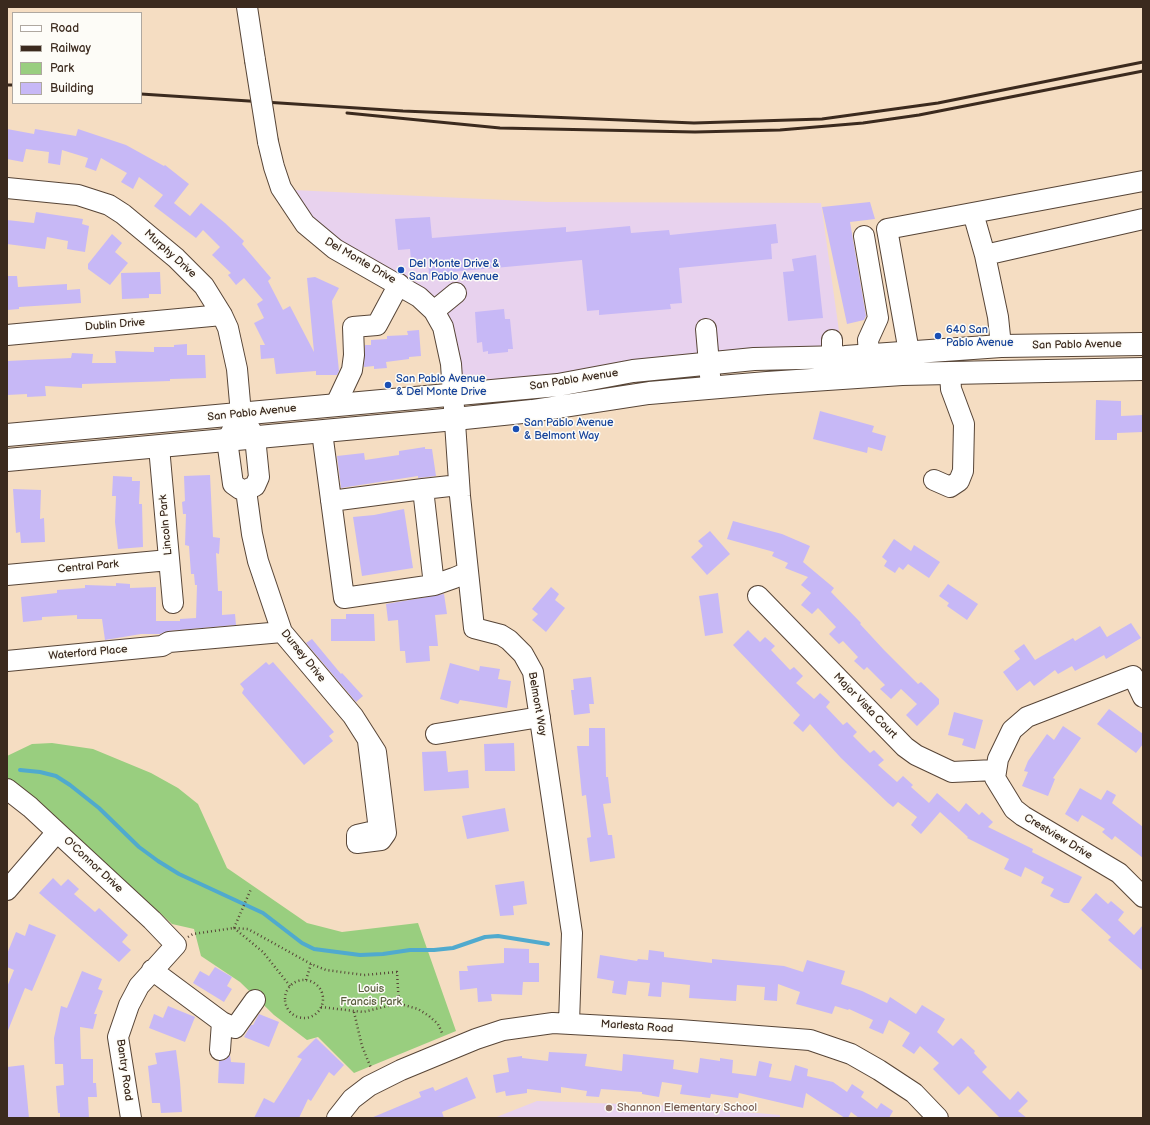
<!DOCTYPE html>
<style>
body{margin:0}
#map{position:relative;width:1150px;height:1125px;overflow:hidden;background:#f5ddc2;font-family:"Balsamiq Sans",sans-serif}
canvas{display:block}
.frame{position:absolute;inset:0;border:8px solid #3b2a1e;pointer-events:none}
.legend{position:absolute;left:12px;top:12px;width:130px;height:92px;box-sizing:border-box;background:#fdfcf7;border:1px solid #afa8a0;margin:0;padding:5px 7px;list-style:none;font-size:12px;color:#3b2a1e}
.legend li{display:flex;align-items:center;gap:8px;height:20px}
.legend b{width:20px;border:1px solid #afa8a0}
</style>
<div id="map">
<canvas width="1150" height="1125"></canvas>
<div class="frame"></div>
<ul class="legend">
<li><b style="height:5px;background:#fff"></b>Road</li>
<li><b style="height:5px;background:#3b2a1e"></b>Railway</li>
<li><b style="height:11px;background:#99ce7f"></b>Park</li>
<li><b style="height:11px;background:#c7b8f6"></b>Building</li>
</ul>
</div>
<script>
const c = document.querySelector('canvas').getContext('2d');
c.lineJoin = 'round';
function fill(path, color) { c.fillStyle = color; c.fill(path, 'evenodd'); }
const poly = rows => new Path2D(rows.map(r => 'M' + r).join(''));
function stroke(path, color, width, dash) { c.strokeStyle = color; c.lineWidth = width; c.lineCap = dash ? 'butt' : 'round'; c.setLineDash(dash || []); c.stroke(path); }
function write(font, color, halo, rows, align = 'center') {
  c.font = font + ' "Balsamiq Sans",sans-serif'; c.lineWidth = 3; c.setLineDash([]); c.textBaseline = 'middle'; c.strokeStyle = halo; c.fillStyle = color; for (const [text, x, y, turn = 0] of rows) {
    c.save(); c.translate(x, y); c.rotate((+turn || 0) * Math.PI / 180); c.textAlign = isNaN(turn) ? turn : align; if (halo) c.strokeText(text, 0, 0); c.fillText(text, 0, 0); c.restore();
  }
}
fill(poly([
 [293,190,547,202,821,203,842,352,459,382,453,324,425,293,331,240,305,216],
 [537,1101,679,1106,780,1115,780,1118,494,1118]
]), '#e8d2ee');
fill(poly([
 [52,743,93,749,151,773,178,788,198,804,227,868,307,923,342,932,418,923,456,1031,354,1073,318,1037,307,1040,274,1015,240,982,201,956,194,929,172,924,37,800,7,778,7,756,32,744]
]), '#99ce7f');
stroke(poly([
 [20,770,40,772,56,776,70,785,99,808,139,847,158,861,179,874,263,913,302,943,314,949,360,955,383,954,410,950,434,950,453,948,485,937,498,936,548,944]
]), '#50aace', 4);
fill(poly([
 [7,129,34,134,35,129,76,136,78,129,126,145,164,166,165,165,189,184,174,203,190,216,201,203,225,223,244,241,242,244,271,278,268,281,283,310,290,306,314,352,307,278,315,277,339,288,332,301,339,371,337,375,316,375,316,371,276,374,274,358,261,359,260,345,265,345,254,323,264,318,257,304,263,300,244,278,236,285,228,275,231,273,212,255,220,247,203,230,196,238,154,206,163,195,139,177,133,189,121,182,127,173,101,158,96,171,85,167,88,158,62,150,60,165,48,163,49,152,26,149,23,162,7,159],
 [870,202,875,219,850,222,866,316,864,320,847,324,822,207],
 [36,212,83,219,82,224,89,226,85,252,67,249,68,241,47,237,45,249,7,244,7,220,34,223],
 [430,217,432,238,566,227,566,232,630,226,631,233,669,230,670,235,776,224,778,243,771,244,772,259,679,268,682,303,670,304,671,309,599,315,599,310,587,311,582,260,429,274,428,259,411,261,410,249,398,250,395,219],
 [112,234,122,243,115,252,128,263,110,285,88,269,88,264],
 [816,255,823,318,788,321,783,272,794,271,792,259],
 [160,272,161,294,149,294,149,298,122,299,121,273],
 [7,276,17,276,18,287,67,284,67,290,80,289,81,303,19,307,19,309,7,310],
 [504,309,505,319,510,319,513,349,508,349,508,352,488,354,488,351,483,352,482,342,477,343,475,312],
 [419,330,421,356,409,357,409,359,386,362,387,368,374,369,374,366,364,367,365,345,371,345,371,340,387,339,387,336,408,335,407,331],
 [187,344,187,355,205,355,206,378,170,379,170,381,82,384,82,388,45,386,46,396,27,397,27,394,7,395,7,361,71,358,72,353,93,354,92,363,116,363,115,351,154,352,154,347,174,347,174,345],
 [1096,400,1121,401,1121,416,1143,415,1143,432,1117,433,1117,440,1095,440],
 [820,411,874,426,872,432,886,436,882,451,868,447,867,453,813,439],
 [425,447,425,449,432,449,436,476,418,478,418,476,341,488,337,456,364,453,365,460,399,455,399,451],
 [210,475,213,537,220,538,219,554,216,553,218,591,222,591,222,615,235,614,236,625,168,631,160,634,141,634,105,640,102,619,77,619,77,615,42,617,42,620,23,622,21,597,57,593,57,590,85,588,85,585,116,586,116,583,130,584,130,588,156,587,156,621,180,621,180,619,196,618,197,585,195,585,194,574,191,574,189,546,185,545,186,514,183,514,182,502,185,501,184,476],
 [113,476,132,477,132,481,140,481,139,504,142,504,143,547,118,549,115,522,116,496,112,496],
 [13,489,41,490,40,519,44,518,45,542,21,543,20,532,16,533],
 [404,509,413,568,362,576,353,517,374,515],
 [733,521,782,534,810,546,803,562,834,588,831,592,861,623,860,624,884,650,918,684,921,682,939,699,939,704,917,726,906,715,917,704,901,689,891,699,880,689,885,685,867,667,864,670,854,661,858,657,843,641,839,644,829,634,836,627,818,608,812,614,801,605,811,593,801,585,808,577,785,568,788,563,772,556,774,552,727,539],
 [710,531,730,554,707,575,691,557,703,546,698,541],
 [894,539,911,551,914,545,940,562,929,578,908,564,903,570,899,567,895,573,884,566,887,561,882,557],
 [948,584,978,604,967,620,947,606,949,603,939,596],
 [551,587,559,594,555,600,565,608,546,632,532,620,538,614,532,609],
 [718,593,723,633,705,636,699,596],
 [444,594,447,614,435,615,438,646,429,646,430,661,406,663,405,651,400,651,398,620,388,621,386,604],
 [346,614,374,614,375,641,331,641,331,619,346,619],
 [1131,623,1141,638,1106,659,1104,655,1075,671,1072,666,1058,674,1055,670,1034,686,1030,681,1017,691,1003,672,1020,659,1014,651,1024,644,1035,660,1073,638,1075,641,1100,626,1107,637],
 [748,630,760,642,765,637,775,646,771,650,790,670,794,667,803,676,796,683,814,699,820,693,830,702,826,707,843,725,847,722,857,732,853,736,870,753,874,750,884,760,878,765,897,782,903,776,913,785,911,787,929,803,937,793,959,812,966,803,979,815,982,812,993,822,988,827,1033,849,1032,852,1082,877,1069,903,1064,903,1050,896,1054,889,1041,883,1044,877,1025,867,1021,877,1004,869,1009,859,967,838,968,837,940,812,921,834,911,825,917,817,898,802,893,807,888,803,841,758,810,724,803,732,793,723,800,715,733,645],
 [312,639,341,674,342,673,363,696,356,702,306,643],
 [266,662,269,665,273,662,334,732,329,736,333,741,304,765,242,693,244,689,240,684],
 [450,663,479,671,480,666,500,669,498,679,511,681,507,708,460,700,458,704,440,699],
 [591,677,594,704,589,704,590,713,574,715,571,690,574,690,573,679],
 [1109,709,1143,734,1143,744,1136,753,1097,724],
 [954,712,983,720,975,749,962,745,964,739,948,735],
 [1063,726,1081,738,1053,778,1055,779,1048,796,1022,786,1028,772,1024,771,1028,761,1047,734,1054,740],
 [589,728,605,728,606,777,608,777,611,803,603,804,608,835,612,835,615,858,590,862,587,838,591,837,586,795,582,796,577,746,589,746],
 [514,743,515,771,485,771,484,744],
 [446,751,448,772,468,770,469,788,424,791,422,752],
 [1080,788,1101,800,1107,790,1116,795,1112,803,1143,827,1143,858,1115,836,1112,840,1102,832,1105,829,1082,815,1078,822,1065,814],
 [505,808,509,831,467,839,462,816],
 [53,878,61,886,68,879,79,889,74,894,95,912,99,908,128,935,122,942,131,950,119,962,39,893],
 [524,881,527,904,513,906,514,915,500,916,495,885],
 [1096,893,1108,904,1111,901,1124,912,1118,920,1134,935,1143,925,1143,971,1108,940,1111,937,1081,910],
 [29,924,56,935,32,991,25,988,7,1033,7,987,14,970,7,967,7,954,16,932,25,936],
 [504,948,529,949,529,963,539,963,539,982,523,982,522,995,491,994,492,1001,478,1002,477,988,460,990,459,971,468,971,467,966,504,963],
 [649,950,664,952,664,957,712,963,712,959,784,966,803,972,807,960,845,971,841,984,862,991,887,1003,890,997,916,1014,922,1005,945,1019,937,1032,953,1046,961,1038,975,1051,974,1053,987,1067,982,1072,1010,1100,1018,1091,1028,1101,1018,1111,1027,1118,1000,1118,968,1086,959,1095,933,1069,939,1063,920,1046,914,1054,902,1046,910,1033,889,1020,883,1034,869,1028,873,1020,849,1009,848,1010,835,1006,832,1014,796,1004,800,992,778,984,777,1001,764,1000,765,987,737,985,736,1001,689,998,690,985,662,982,661,997,648,996,650,983,628,981,626,995,612,993,614,981,597,978,600,955,637,961,638,959,648,960],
 [215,967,232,977,227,986,232,989,224,1002,193,983,200,971,209,976],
 [82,971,102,979,98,989,103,991,94,1014,97,1014,93,1029,80,1027,81,1059,93,1059,93,1083,96,1083,97,1097,88,1097,89,1118,60,1118,60,1113,58,1113,56,1086,64,1085,63,1064,55,1064,54,1038,61,1006,67,1008],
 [168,1006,195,1017,185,1042,149,1028,154,1014,163,1018],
 [259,1014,279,1022,269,1047,244,1037,251,1025,253,1025],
 [316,1038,344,1065,334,1076,329,1072,311,1101,308,1099,299,1118,254,1118,264,1098,274,1103,302,1059,297,1057],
 [176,1050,180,1081,182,1112,161,1113,160,1103,152,1103,148,1066,157,1064,155,1053],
 [549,1052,587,1054,585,1066,622,1071,623,1054,674,1060,673,1069,698,1073,700,1058,720,1061,720,1058,733,1060,732,1073,756,1076,759,1061,772,1064,769,1077,791,1081,795,1065,808,1069,807,1076,833,1082,847,1092,852,1084,864,1092,861,1097,877,1109,881,1103,893,1111,889,1118,859,1118,851,1112,848,1118,845,1118,806,1093,803,1108,739,1093,738,1098,711,1094,710,1098,680,1094,682,1085,662,1082,659,1097,642,1094,642,1092,601,1089,599,1097,586,1096,587,1091,561,1087,561,1093,527,1089,527,1093,506,1096,505,1091,496,1093,493,1075,509,1072,507,1058,522,1056,522,1058,548,1061],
 [230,1055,231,1062,245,1063,244,1084,218,1083,219,1061,225,1060],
 [24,1065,29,1118,7,1118,7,1067],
 [467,1077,476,1098,442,1112,444,1118,371,1118,421,1097,419,1092,433,1087,435,1091]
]), '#c7b8f6');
const minor = poly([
 [247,7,255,60],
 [268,142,274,167,281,188,305,224,335,249,419,297,434,311,443,327,451,364,460,496,474,628,501,635,509,640,523,654,533,672,572,933,569,1023],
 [7,188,78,195,109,205,123,214,176,258,204,286,222,315,228,328,237,369,241,414,255,437,259,477,255,486,246,490,240,489,233,484,227,440,241,414],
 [973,213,985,255],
 [864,236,878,318,868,340,869,356],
 [434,311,456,293],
 [706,329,711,387],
 [7,335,222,315],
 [832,340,832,358],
 [1001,346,998,317,985,255,1143,219],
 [909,352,887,229,1143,181],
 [336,404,352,370,354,355,353,327,377,325,399,284],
 [322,432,344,598,434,585,454,578,468,572],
 [159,447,173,603],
 [934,480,950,487,959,481,963,471,964,424,951,389,950,373],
 [423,489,459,485],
 [246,490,252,534,258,561,282,632,353,716,376,752,386,833,381,840,357,843,357,835,379,830,368,741],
 [331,501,423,489,434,585],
 [7,575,169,560],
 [758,596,905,747,916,755,952,772,995,770],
 [7,661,162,646,169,642,282,632],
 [1143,697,1133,676,1027,717,1012,730,998,759,995,778,1014,809,1023,816,1119,873,1143,897],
 [436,734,540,717],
 [7,789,30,807,152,920,176,945,139,986,129,1005,118,1037,131,1118],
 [7,890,57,832],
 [152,970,222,1022,235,1028,255,1000],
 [220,1050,222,1022],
 [337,1118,352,1099,369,1086,401,1070,476,1039,503,1030,553,1023,680,1030,810,1040,851,1054,879,1070,914,1093,938,1118]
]);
const major = poly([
 [7,435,558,385,633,371,754,359,845,357,1001,346,1143,344],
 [7,460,455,419,532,411,649,393,767,383,902,374,1143,369]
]);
stroke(minor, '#574537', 22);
stroke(major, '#574537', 24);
stroke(poly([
 [234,928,263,952,290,986],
 [234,928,251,889],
 [188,937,193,934,234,928,248,929,311,964,326,970,364,975,397,972,399,1006],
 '285 999a19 19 0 1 1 38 0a19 19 0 1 1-38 0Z',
 [306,980,311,964],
 [321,1007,363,1012,392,1005,404,1005,418,1009,429,1016,438,1024,443,1035],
 [354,1012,362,1046,371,1068]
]), '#574537', 2.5, [1, 3]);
stroke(minor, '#fff', 20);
stroke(major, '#fff', 22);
stroke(poly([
 [7,85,13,85],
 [141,94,403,111,694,123,822,119,938,103,1143,62],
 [347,113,500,128,695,132,780,130,863,123,919,115,1143,71]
]), '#3b2a1e', 3);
const minorBridge = poly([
 [255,60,268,142]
]);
stroke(minorBridge, '#574537', 22, []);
stroke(minorBridge, '#fff', 20);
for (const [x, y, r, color] of [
 [401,270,4,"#1a4fb4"],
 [938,336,4,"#1a4fb4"],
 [388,385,4,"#1a4fb4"],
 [516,429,4,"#1a4fb4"],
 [609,1108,4,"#8d6e63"]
]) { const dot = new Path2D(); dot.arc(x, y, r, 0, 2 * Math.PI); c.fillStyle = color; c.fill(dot); stroke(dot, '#fdfcf7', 1.5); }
write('11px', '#3b2a1e', '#fdfcf7', [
 ["Murphy Drive",170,254,42],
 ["Del Monte Drive",360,261,30],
 ["Dublin Drive",115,325,-5],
 ["San Pablo Avenue",1077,345,-1],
 ["San Pablo Avenue",574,380,-9],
 ["San Pablo Avenue",252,413,-6],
 ["Lincoln Park",166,525,-95],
 ["Central Park",88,567,-5],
 ["Waterford Place",88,653,-5],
 ["Dursey Drive",303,656,51],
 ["Belmont Way",537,704,80],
 ["Major Vista Court",865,706,46],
 ["Crestview Drive",1058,837,31],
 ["O'Connor Drive",93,865,43],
 ["Marlesta Road",637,1027,4],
 ["Bantry Road",124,1070,82]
]);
write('11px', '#164399', '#fdfcf7', [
 ["Del Monte Drive &",409,264],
 ["San Pablo Avenue",409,277],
 ["640 San",946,330],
 ["Pablo Avenue",946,343],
 ["San Pablo Avenue",396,379],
 ["& Del Monte Drive",396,392],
 ["San Pablo Avenue",524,423],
 ["& Belmont Way",524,436]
], 'left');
write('11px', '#575b3b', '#fdfcf7', [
 ["Louis",371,989],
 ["Francis Park",371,1002]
]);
write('11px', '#785e54', '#fdfcf7', [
 ["Shannon Elementary School",617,1108]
], 'left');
</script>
